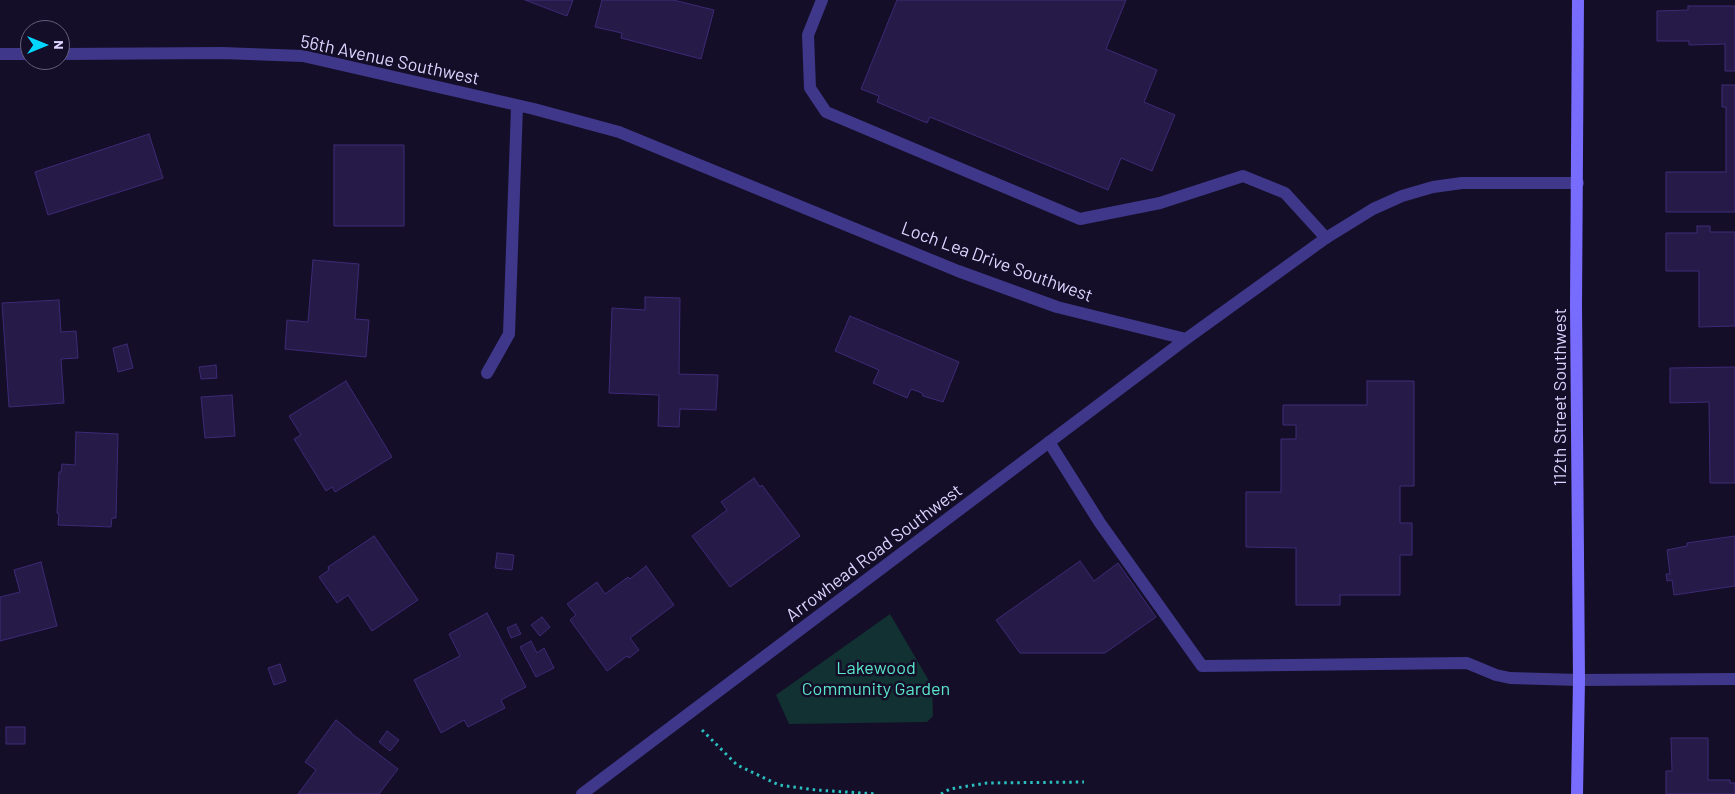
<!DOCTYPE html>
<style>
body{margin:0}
#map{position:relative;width:1735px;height:794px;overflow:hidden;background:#140e28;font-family:Barlow,sans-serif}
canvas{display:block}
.north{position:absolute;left:20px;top:20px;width:50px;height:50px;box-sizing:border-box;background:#140e28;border:1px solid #645e7e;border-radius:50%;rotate:90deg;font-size:14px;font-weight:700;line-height:20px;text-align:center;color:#dcd5ff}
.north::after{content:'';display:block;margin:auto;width:18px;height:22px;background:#01d6ff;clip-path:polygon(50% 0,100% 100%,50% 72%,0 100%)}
</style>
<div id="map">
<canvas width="1735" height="794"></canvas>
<div class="north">N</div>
</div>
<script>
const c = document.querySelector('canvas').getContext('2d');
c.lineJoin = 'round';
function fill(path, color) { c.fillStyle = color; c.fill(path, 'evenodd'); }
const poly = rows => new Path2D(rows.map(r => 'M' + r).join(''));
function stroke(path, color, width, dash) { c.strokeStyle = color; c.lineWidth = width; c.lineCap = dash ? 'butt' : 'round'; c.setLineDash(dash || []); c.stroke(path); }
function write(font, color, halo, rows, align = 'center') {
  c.font = font + ' Barlow,sans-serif'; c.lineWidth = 5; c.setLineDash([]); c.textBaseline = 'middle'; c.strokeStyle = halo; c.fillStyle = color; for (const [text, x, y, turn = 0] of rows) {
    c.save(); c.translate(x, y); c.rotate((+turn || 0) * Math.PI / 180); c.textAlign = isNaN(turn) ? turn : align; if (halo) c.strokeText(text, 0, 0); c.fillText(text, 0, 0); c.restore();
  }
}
fill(poly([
 [890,614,932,686,933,716,927,722,789,724,776,695]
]), '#113132');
const building = poly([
 [525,0,573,0,567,16,525,0],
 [602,0,673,0,714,10,701,59,621,38,622,33,595,27,602,0],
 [897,0,1126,0,1106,49,1157,70,1144,102,1175,115,1152,171,1121,158,1108,190,930,117,927,123,877,102,879,96,861,89,897,0],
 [1688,6,1735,6,1735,71,1725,71,1725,44,1689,45,1689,41,1657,41,1657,11,1688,10,1688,6],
 [1722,85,1735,85,1735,212,1666,212,1666,172,1726,172,1726,107,1722,107,1722,85],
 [149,134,163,178,48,215,35,172,149,134],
 [334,145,404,145,404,226,334,226,334,145],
 [1697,226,1710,226,1710,232,1735,232,1735,326,1699,327,1699,271,1666,271,1666,233,1697,233,1697,226],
 [313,260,359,264,355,319,369,320,366,357,285,349,287,320,308,322,313,260],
 [645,297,680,298,679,374,718,375,716,410,680,409,679,427,658,426,659,395,609,393,612,308,645,310,645,297],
 [59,300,61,332,76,331,78,358,61,359,64,403,9,407,2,303,59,300],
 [850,316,959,362,943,402,923,396,922,393,911,389,907,398,873,383,879,370,835,351,850,316],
 [127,344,133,368,118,372,113,348,127,344],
 [216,365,217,378,201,379,199,367,216,365],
 [1735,367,1735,483,1710,483,1709,402,1670,403,1670,368,1735,367],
 [346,381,392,457,335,492,332,487,326,491,294,439,301,435,289,416,346,381],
 [1367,381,1414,381,1414,486,1400,486,1400,523,1412,523,1412,555,1400,555,1400,595,1340,595,1340,605,1296,605,1296,548,1246,547,1246,492,1281,492,1281,439,1296,439,1296,425,1283,425,1283,405,1367,405,1367,381],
 [232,395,235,436,205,438,201,397,232,395],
 [76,432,118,434,116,518,112,518,111,527,58,525,59,514,57,513,59,472,61,472,62,464,75,465,76,432],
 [754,478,760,487,762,485,800,536,730,587,692,536,727,510,721,502,754,478],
 [374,536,418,600,372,631,348,595,337,603,319,577,329,570,328,567,374,536],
 [1735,536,1735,586,1674,595,1672,580,1667,581,1666,574,1670,574,1667,550,1687,546,1687,543,1735,536],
 [497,553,514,555,512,570,495,568,497,553],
 [1080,561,1094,581,1118,563,1156,617,1105,653,1020,653,996,620,1080,561],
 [41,562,57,626,0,641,0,597,20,592,14,570,41,562],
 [646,566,674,605,630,638,639,650,629,658,627,656,607,671,570,620,576,615,567,604,597,582,605,594,628,577,630,579,646,566],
 [487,613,526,687,501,700,505,708,468,727,464,720,441,733,414,680,460,656,449,634,487,613],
 [542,617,550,627,540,636,531,625,542,617],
 [516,624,521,634,511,638,507,628,516,624],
 [531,641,537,653,544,648,554,668,536,677,520,647,531,641],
 [280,664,286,681,274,685,268,668,280,664],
 [336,720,351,732,351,733,398,769,379,794,298,794,316,770,305,762,336,720],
 [6,727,25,727,25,744,6,744,6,727],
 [387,731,399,740,390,751,379,742,387,731],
 [1671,738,1708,738,1708,780,1730,780,1730,783,1735,783,1735,794,1666,794,1666,771,1672,771,1671,738]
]);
fill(building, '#261a49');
stroke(building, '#3e2a76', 1);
stroke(poly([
 [702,730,737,765,779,785,816,790,877,794],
 [941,794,950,789,987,783,1084,782]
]), '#2abebe', 3, [2.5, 4]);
stroke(poly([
 [822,0,808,35,810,88,826,112,1080,219,1160,203,1243,176,1285,193,1326,238],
 [1049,442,1100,523,1202,666,1467,663,1496,675,1510,678,1579,680]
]), '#3f3789', 12);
stroke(poly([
 [0,54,30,54],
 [60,54,222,53,303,56,534,109,619,132,958,271,1057,307,1186,339],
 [487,373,509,334,517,107],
 [1579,680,1735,679],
 [582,794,1186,339,1326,238,1373,209,1402,196,1433,187,1462,183,1578,183]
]), '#3f3789', 12);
stroke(poly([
 [1577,794,1579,680,1576,305,1578,0]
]), '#786cff', 12);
write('18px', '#dcd5ff', '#140e28', [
 ["56th Avenue Southwest",390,60,12],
 ["Loch Lea Drive Southwest",997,262,20],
 ["112th Street Southwest",1560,397,-90],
 ["Arrowhead Road Southwest",874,553,-37]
]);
write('18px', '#5be5cb', '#140e28', [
 ["Lakewood",876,668],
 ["Community Garden",876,689]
]);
</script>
